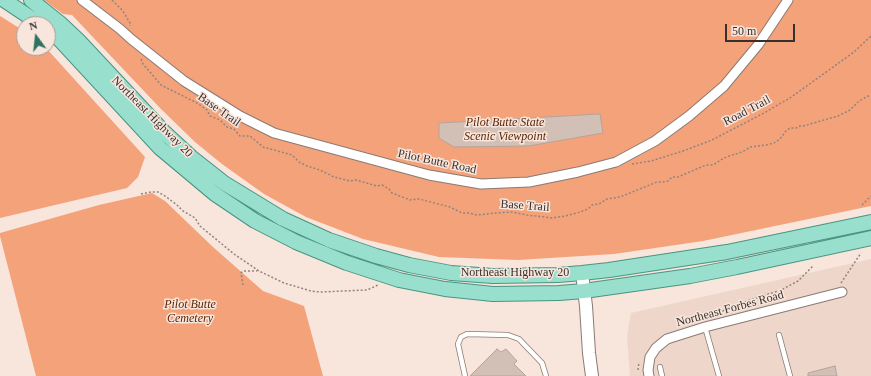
<!DOCTYPE html>
<style>
body{margin:0}
#map{position:relative;width:871px;height:376px;overflow:hidden;background:#f8e5dc;font-family:"Times New Roman",serif}
canvas{display:block}
.north{position:absolute;left:16px;top:16px;width:40px;height:40px;box-sizing:border-box;background:#f8e5dc;border:1px solid #ab9d96;border-radius:50%;rotate:345deg;font-size:11px;font-weight:700;line-height:16px;text-align:center;color:#37302d}
.north::after{content:'';display:block;margin:auto;width:14px;height:18px;background:#307262;clip-path:polygon(50% 0,100% 100%,50% 72%,0 100%)}
.scale{position:absolute;left:725px;top:24px;width:70px;height:18px;box-sizing:border-box;border:2px solid #37302d;border-top:0;padding-left:5px;font-size:12px;line-height:14px;white-space:nowrap;color:#37302d;-webkit-text-stroke:3px #f8e5dc;paint-order:stroke}
</style>
<div id="map">
<canvas width="871" height="376"></canvas>
<div class="north">N</div>
<div class="scale">50 m</div>
</div>
<script>
const c = document.querySelector('canvas').getContext('2d');
c.lineJoin = 'round';
function fill(path, color) { c.fillStyle = color; c.fill(path, 'evenodd'); }
const poly = rows => new Path2D(rows.map(r => 'M' + r).join(''));
function stroke(path, color, width, dash) { c.strokeStyle = color; c.lineWidth = width; c.lineCap = dash ? 'butt' : 'round'; c.setLineDash(dash || []); c.stroke(path); }
function write(font, color, halo, rows, align = 'center') {
  c.font = font + ' "Times New Roman",serif'; c.lineWidth = 3; c.setLineDash([]); c.textBaseline = 'middle'; c.strokeStyle = halo; c.fillStyle = color; for (const [text, x, y, turn = 0] of rows) {
    c.save(); c.translate(x, y); c.rotate((+turn || 0) * Math.PI / 180); c.textAlign = isNaN(turn) ? turn : align; if (halo) c.strokeText(text, 0, 0); c.fillText(text, 0, 0); c.restore();
  }
}
fill(poly([
 [871,259,871,376,630,376,627,336,631,313]
]), '#efd6ca');
fill(poly([
 [44,0,871,0,871,206,703,241,614,254,518,260,439,257,363,239,306,217,264,194,222,164,195,142,160,108,72,15,63,14],
 [0,16,24,31,24,48,46,48,145,157,138,177,127,188,0,218],
 [152,193,165,201,213,247,263,291,304,306,323,376,36,376,0,236,0,233,99,205]
]), '#f4a27a');
const building = poly([
 [600,114,603,133,529,146,454,147,439,138,439,123,600,114],
 [497,349,501,352,506,349,517,361,514,364,526,376,470,376,497,349],
 [835,366,837,376,808,376,808,373,835,366]
]);
fill(building, '#d2c0b7');
stroke(building, '#b5a49c', 1);
const lane = poly([
 [705,327,719,376],
 [779,335,790,376],
 [660,367,662,376],
 [465,376,458,344,461,337,467,334,508,335,519,339,542,363,546,376]
]);
const street = poly([
 [82,0,120,29,131,39,184,81,240,116,274,133,429,175,481,184,529,182,578,172,616,162,655,141,689,116,724,86,758,45,788,0],
 [649,376,648,370,650,357,656,348,667,339,705,327,842,292]
]);
const secondary = poly([
 [582,273,586,306,589,353,592,376]
]);
const primary = poly([
 [4,0,40,24],
 [31,0,61,24,78,40,165,133,191,157,224,183,283,219,329,240,376,256,409,265,451,273,493,276,558,275,582,273,609,270,727,252,871,222],
 [48,31,60,40,160,148,215,194,255,221,296,242,347,263,399,280,445,289,493,294,559,293,584,291,690,276,737,267,871,238]
]);
stroke(lane, '#8b7a73', 6);
stroke(street, '#8b7a73', 11);
stroke(secondary, '#8b7a73', 14);
stroke(primary, '#4a9481', 16);
stroke(poly([
 [112,0,123,11,130,23,130,26],
 [141,59,143,64,161,85,197,103,207,110,210,116,220,120,227,127,234,129,240,136,250,136,263,147,292,155,299,162,307,166,320,170,334,177,350,181,356,180,377,186,382,185,389,189,392,193,410,200,419,199,450,207,462,213,469,213,477,215,496,213,512,212,527,215,552,218,565,216,580,212,588,209,592,205,599,204,607,199,620,197,657,182,663,182,668,181,672,177,678,177,706,165,713,165,724,158,729,156,739,153,746,150,750,147,766,145,774,143,780,139,786,131,790,128,796,128,800,126,803,126,838,116,850,110,859,101,868,96,871,97],
 [632,164,651,161,683,151,712,140,764,113,790,98,854,52,871,36],
 [141,194,151,192,158,192,165,196,177,205,183,211,195,218,200,226,234,254,259,271,284,283,311,291,320,292,367,290,378,285],
 [862,205,871,196],
 [841,283,861,253],
 [243,285,241,273,243,271,257,271],
 [711,315,737,306,747,301,781,290,798,281,813,266],
 [638,370,639,362]
]), '#91847e', 1.5, [2, 2]);
stroke(lane, '#fff', 4.5);
stroke(street, '#fff', 9);
stroke(secondary, '#fff', 12);
stroke(primary, '#98dfce', 14);
write('12px', '#37302d', '#f8e5dc', [
 ["Base Trail",219,110,35],
 ["Road Trail",747,111,-28],
 ["Northeast Highway 20",152,117,45],
 ["Pilot Butte Road",437,162,12],
 ["Base Trail",525,206,4],
 ["Northeast Highway 20",515,273],
 ["Northeast Forbes Road",730,309,-15]
]);
write('italic 12px', '#5a2504', '#f8e5dc', [
 ["Pilot Butte State",505,123],
 ["Scenic Viewpoint",505,137],
 ["Pilot Butte",190,305],
 ["Cemetery",190,319]
]);
</script>
